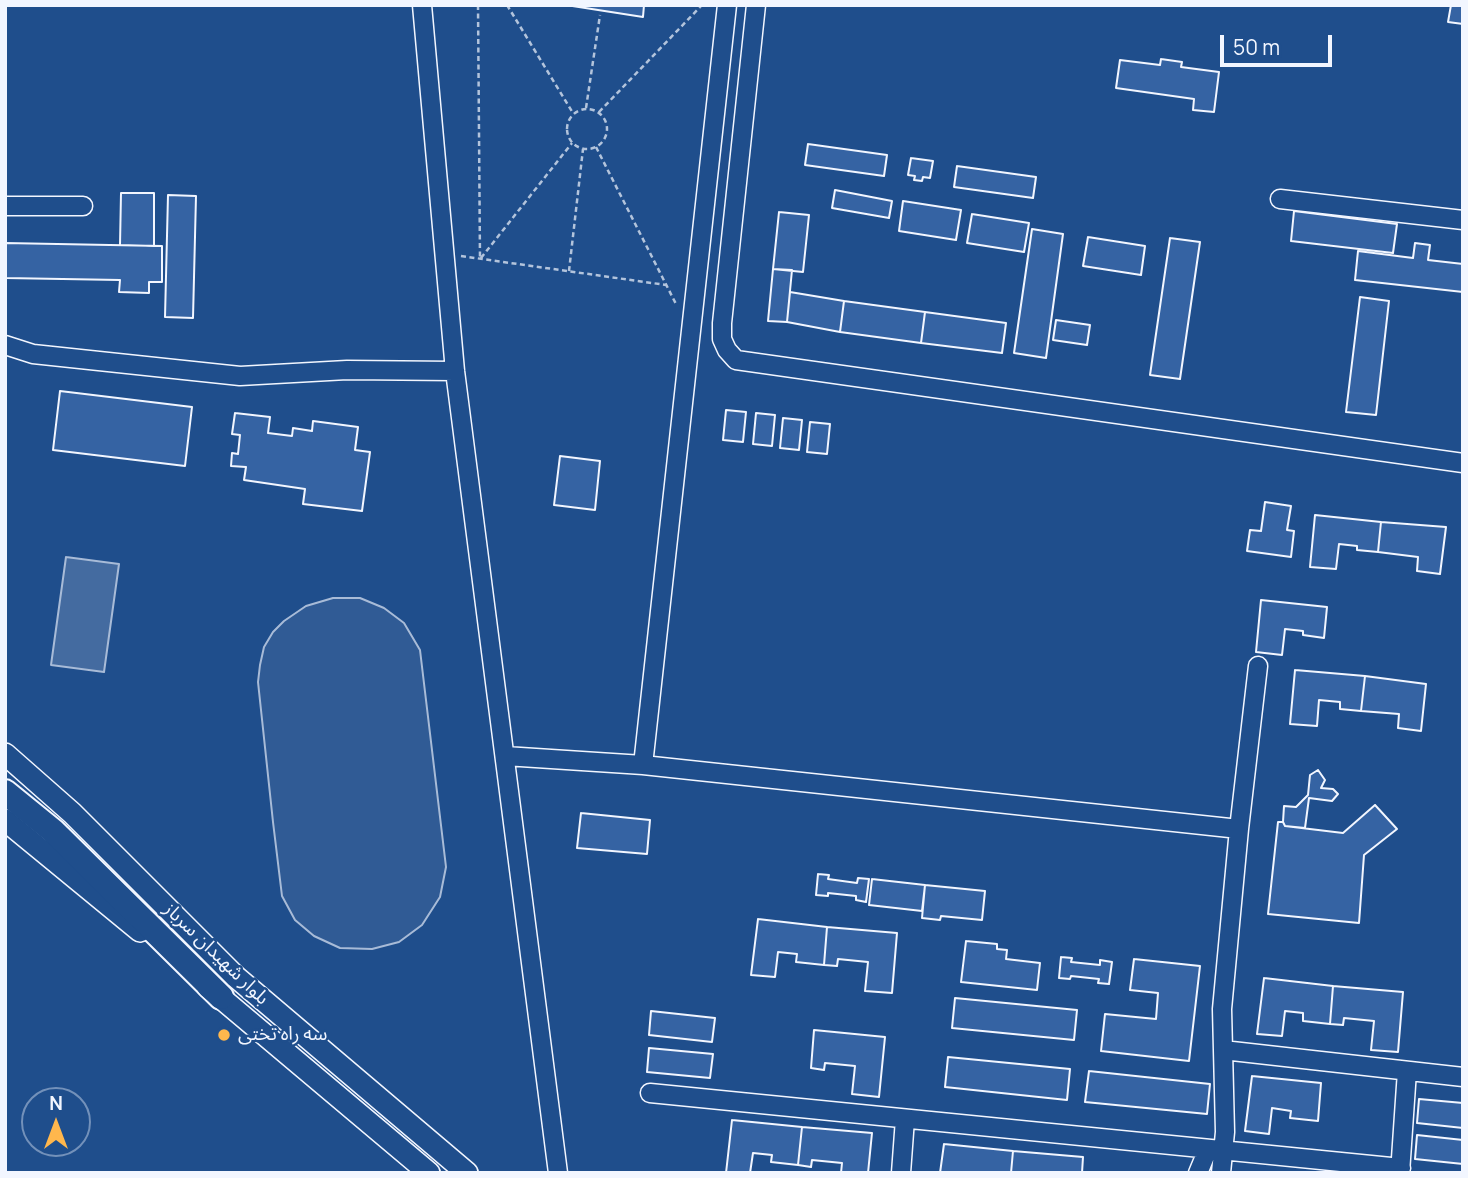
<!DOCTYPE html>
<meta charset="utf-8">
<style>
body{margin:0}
#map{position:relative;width:1468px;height:1178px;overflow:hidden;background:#1f4e8c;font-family:Manrope,sans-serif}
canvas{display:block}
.frame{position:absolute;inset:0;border:7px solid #f2f6ff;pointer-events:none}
.north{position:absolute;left:21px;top:1087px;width:70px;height:70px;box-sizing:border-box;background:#1f4e8c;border:2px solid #7391ba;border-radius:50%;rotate:0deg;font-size:19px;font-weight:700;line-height:28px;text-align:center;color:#f2f6ff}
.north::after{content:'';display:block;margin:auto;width:24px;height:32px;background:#ffb74d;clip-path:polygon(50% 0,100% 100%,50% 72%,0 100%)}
.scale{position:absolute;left:1220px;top:35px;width:112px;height:32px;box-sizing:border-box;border:4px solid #f2f6ff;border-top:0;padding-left:9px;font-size:21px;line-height:24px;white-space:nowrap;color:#f2f6ff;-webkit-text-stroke:5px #1f4e8c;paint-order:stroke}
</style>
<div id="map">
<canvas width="1468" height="1178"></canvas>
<div class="frame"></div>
<div class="north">N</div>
<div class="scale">50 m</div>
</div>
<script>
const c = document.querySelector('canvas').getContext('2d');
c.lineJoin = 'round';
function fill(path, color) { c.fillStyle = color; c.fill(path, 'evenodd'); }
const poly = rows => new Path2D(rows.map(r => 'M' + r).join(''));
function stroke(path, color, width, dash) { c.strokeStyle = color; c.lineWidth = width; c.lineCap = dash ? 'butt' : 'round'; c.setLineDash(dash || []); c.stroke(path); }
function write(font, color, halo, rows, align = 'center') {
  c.font = font + ' Manrope,"Noto Sans Arabic",sans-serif'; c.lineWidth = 5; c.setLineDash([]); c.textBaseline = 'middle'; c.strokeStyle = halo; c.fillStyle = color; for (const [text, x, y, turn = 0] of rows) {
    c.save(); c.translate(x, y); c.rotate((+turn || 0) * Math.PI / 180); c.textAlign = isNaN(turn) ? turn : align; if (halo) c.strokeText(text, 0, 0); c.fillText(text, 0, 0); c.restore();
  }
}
const green = poly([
 [333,598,360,598,384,608,404,623,420,650,446,867,440,897,422,925,399,942,372,949,340,948,314,936,295,920,282,896,273,822,258,682,260,665,264,647,273,632,284,621,306,606,333,598]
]);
fill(green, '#305b95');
stroke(green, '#a8bbd7', 2);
const water = poly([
 [66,557,119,564,104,672,51,665,66,557]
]);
fill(water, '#446ba0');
stroke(water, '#a8bbd7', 2);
const building = poly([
 [566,5,644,5,643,17,566,5],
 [1451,5,1463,5,1463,24,1448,22,1451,5],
 [1161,59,1182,62,1181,67,1219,72,1214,112,1193,110,1194,99,1116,88,1120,60,1160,65,1161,59],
 [808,144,887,155,884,176,805,165,808,144],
 [911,158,933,161,930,178,923,177,922,181,914,180,915,176,908,175,911,158],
 [957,166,1036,177,1033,198,954,187,957,166],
 [835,190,892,201,889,218,832,208,835,190],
 [121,193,154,193,154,246,120,245,121,193],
 [168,195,196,196,193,318,165,317,168,195],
 [903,201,961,210,956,240,899,231,903,201],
 [1294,211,1397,224,1393,253,1291,241,1294,211],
 [779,212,809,215,803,272,773,269,779,212],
 [972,214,1029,223,1024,252,967,243,972,214],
 [1032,229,1063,234,1046,358,1014,353,1032,229],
 [1088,237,1145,246,1141,275,1083,266,1088,237],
 [1170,238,1200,242,1180,379,1150,375,1170,238],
 [5,243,162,246,162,282,149,282,149,293,119,292,120,280,5,278,5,243],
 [1415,243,1430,245,1428,260,1463,264,1463,292,1355,280,1358,251,1413,258,1415,243],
 [773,269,792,270,787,322,768,321,773,269],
 [790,292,844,301,840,332,787,322,790,292],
 [1360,297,1389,301,1376,415,1346,412,1360,297],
 [844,301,925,312,921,343,840,332,844,301],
 [925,312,1006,323,1002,353,921,343,925,312],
 [1056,320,1090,325,1087,345,1053,340,1056,320],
 [60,391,192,407,185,466,53,450,60,391],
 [726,410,746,412,743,442,723,440,726,410],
 [235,413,270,417,268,433,292,436,293,428,312,431,313,421,358,427,355,450,370,452,362,511,303,504,305,489,244,480,246,467,231,466,232,453,238,454,240,435,232,434,235,413],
 [756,413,775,415,772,446,753,444,756,413],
 [783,418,802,420,799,450,780,448,783,418],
 [810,422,830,424,827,454,807,452,810,422],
 [560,456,600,461,595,510,554,505,560,456],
 [1265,502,1291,506,1287,530,1294,531,1291,557,1247,551,1250,530,1261,531,1265,502],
 [1315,515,1381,522,1378,552,1357,550,1357,546,1339,544,1336,569,1310,567,1315,515],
 [1381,522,1446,527,1440,574,1417,571,1418,557,1378,552,1381,522],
 [1261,600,1327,607,1324,638,1303,635,1303,631,1285,629,1282,655,1256,652,1261,600],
 [1295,670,1365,676,1361,711,1340,709,1340,702,1319,700,1317,726,1290,724,1295,670],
 [1365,676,1426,684,1421,731,1398,728,1399,714,1361,711,1365,676],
 [1318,770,1325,780,1321,788,1333,789,1338,794,1332,801,1309,798,1305,828,1285,826,1283,822,1284,806,1296,807,1308,795,1310,775,1318,770],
 [1375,805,1397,829,1364,855,1359,923,1268,914,1278,822,1283,822,1285,826,1343,833,1375,805],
 [581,813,650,820,647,854,577,848,581,813],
 [818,874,829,875,828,879,857,883,858,878,869,879,866,902,856,900,856,896,828,893,828,896,816,895,818,874],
 [872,879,925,885,922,911,869,905,872,879],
 [925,885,985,891,982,920,941,916,940,920,922,918,925,885],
 [758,919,827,927,824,965,796,962,797,954,778,952,775,977,751,975,758,919],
 [827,927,897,933,892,993,865,991,868,962,838,959,837,966,824,965,827,927],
 [966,941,997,944,997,949,1007,950,1006,959,1040,963,1037,990,961,982,966,941],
 [1061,957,1072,958,1071,962,1100,965,1100,960,1112,962,1109,984,1098,983,1099,979,1071,976,1070,979,1059,978,1061,957],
 [1134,959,1200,966,1189,1061,1101,1051,1105,1014,1156,1019,1158,993,1130,990,1134,959],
 [1264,978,1333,986,1330,1024,1303,1021,1303,1013,1285,1011,1282,1036,1257,1034,1264,978],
 [1333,986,1403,992,1398,1052,1371,1050,1374,1021,1344,1018,1343,1025,1330,1024,1333,986],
 [955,998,1077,1010,1074,1040,952,1028,955,998],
 [651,1011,715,1018,712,1042,649,1035,651,1011],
 [814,1030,885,1037,879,1097,852,1094,855,1066,825,1063,824,1070,811,1068,814,1030],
 [649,1048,713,1054,710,1078,647,1072,649,1048],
 [948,1057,1070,1069,1067,1100,945,1087,948,1057],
 [1089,1071,1210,1084,1207,1114,1085,1102,1089,1071],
 [1252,1076,1321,1083,1318,1121,1290,1118,1291,1111,1272,1108,1269,1134,1245,1131,1252,1076],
 [1419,1099,1463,1103,1463,1128,1417,1123,1419,1099],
 [732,1120,802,1127,798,1165,771,1162,772,1155,753,1153,750,1173,726,1173,732,1120],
 [802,1127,872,1133,868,1173,841,1173,842,1163,812,1160,811,1167,798,1165,802,1127],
 [1417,1135,1463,1140,1463,1164,1415,1159,1417,1135],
 [944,1144,1013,1151,1011,1173,940,1173,944,1144],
 [1013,1151,1083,1157,1082,1173,1011,1173,1013,1151]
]);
fill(building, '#3563a3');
stroke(building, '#f2f6ff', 2);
const minor = poly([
 [422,5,455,371,558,1173],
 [756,5,722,323,722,339,727,350,736,360,1463,463],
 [1280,199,1463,220],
 [5,206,83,206],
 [5,345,33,354,240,376,347,370,455,371],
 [505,756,643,765,1239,829],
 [643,765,727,5],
 [1223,1050,1463,1077],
 [650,1093,1401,1168],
 [901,1173,905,1119],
 [1198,1173,1208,1149],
 [1221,1173,1225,1132,1222,1009,1239,829,1258,666],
 [1400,1173,1407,1071]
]);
const major = poly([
 [5,754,72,813,236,977,467,1173],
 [5,820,140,931],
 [208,987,429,1173]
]);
const highway = poly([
 [5,792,53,831,221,997]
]);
stroke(minor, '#f2f6ff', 21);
stroke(major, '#f2f6ff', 24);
stroke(highway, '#f2f6ff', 28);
stroke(poly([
 [478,5,480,259],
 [507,5,573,113],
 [586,108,600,15],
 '567 129a20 20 0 1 1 40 0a20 20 0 1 1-40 0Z',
 [599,112,702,5],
 [596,147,677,306],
 [461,256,666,285],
 [481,258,572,143],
 [569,271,583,149]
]), '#b3c4dc', 2.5, [5, 3.5]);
stroke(minor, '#1f4e8c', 18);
stroke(major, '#1f4e8c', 21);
stroke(highway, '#1f4e8c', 24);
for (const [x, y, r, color] of [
 [224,1035,7,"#ffb74d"]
]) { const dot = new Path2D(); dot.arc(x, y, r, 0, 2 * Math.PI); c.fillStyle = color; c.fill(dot); stroke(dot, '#1f4e8c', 2.5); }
write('19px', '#f2f6ff', '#1f4e8c', [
 ["بلوار شهیدان سرباز",216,954,44]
]);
write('19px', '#f2f6ff', '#1f4e8c', [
 ["سه راه تختی",238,1035]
], 'left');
</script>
